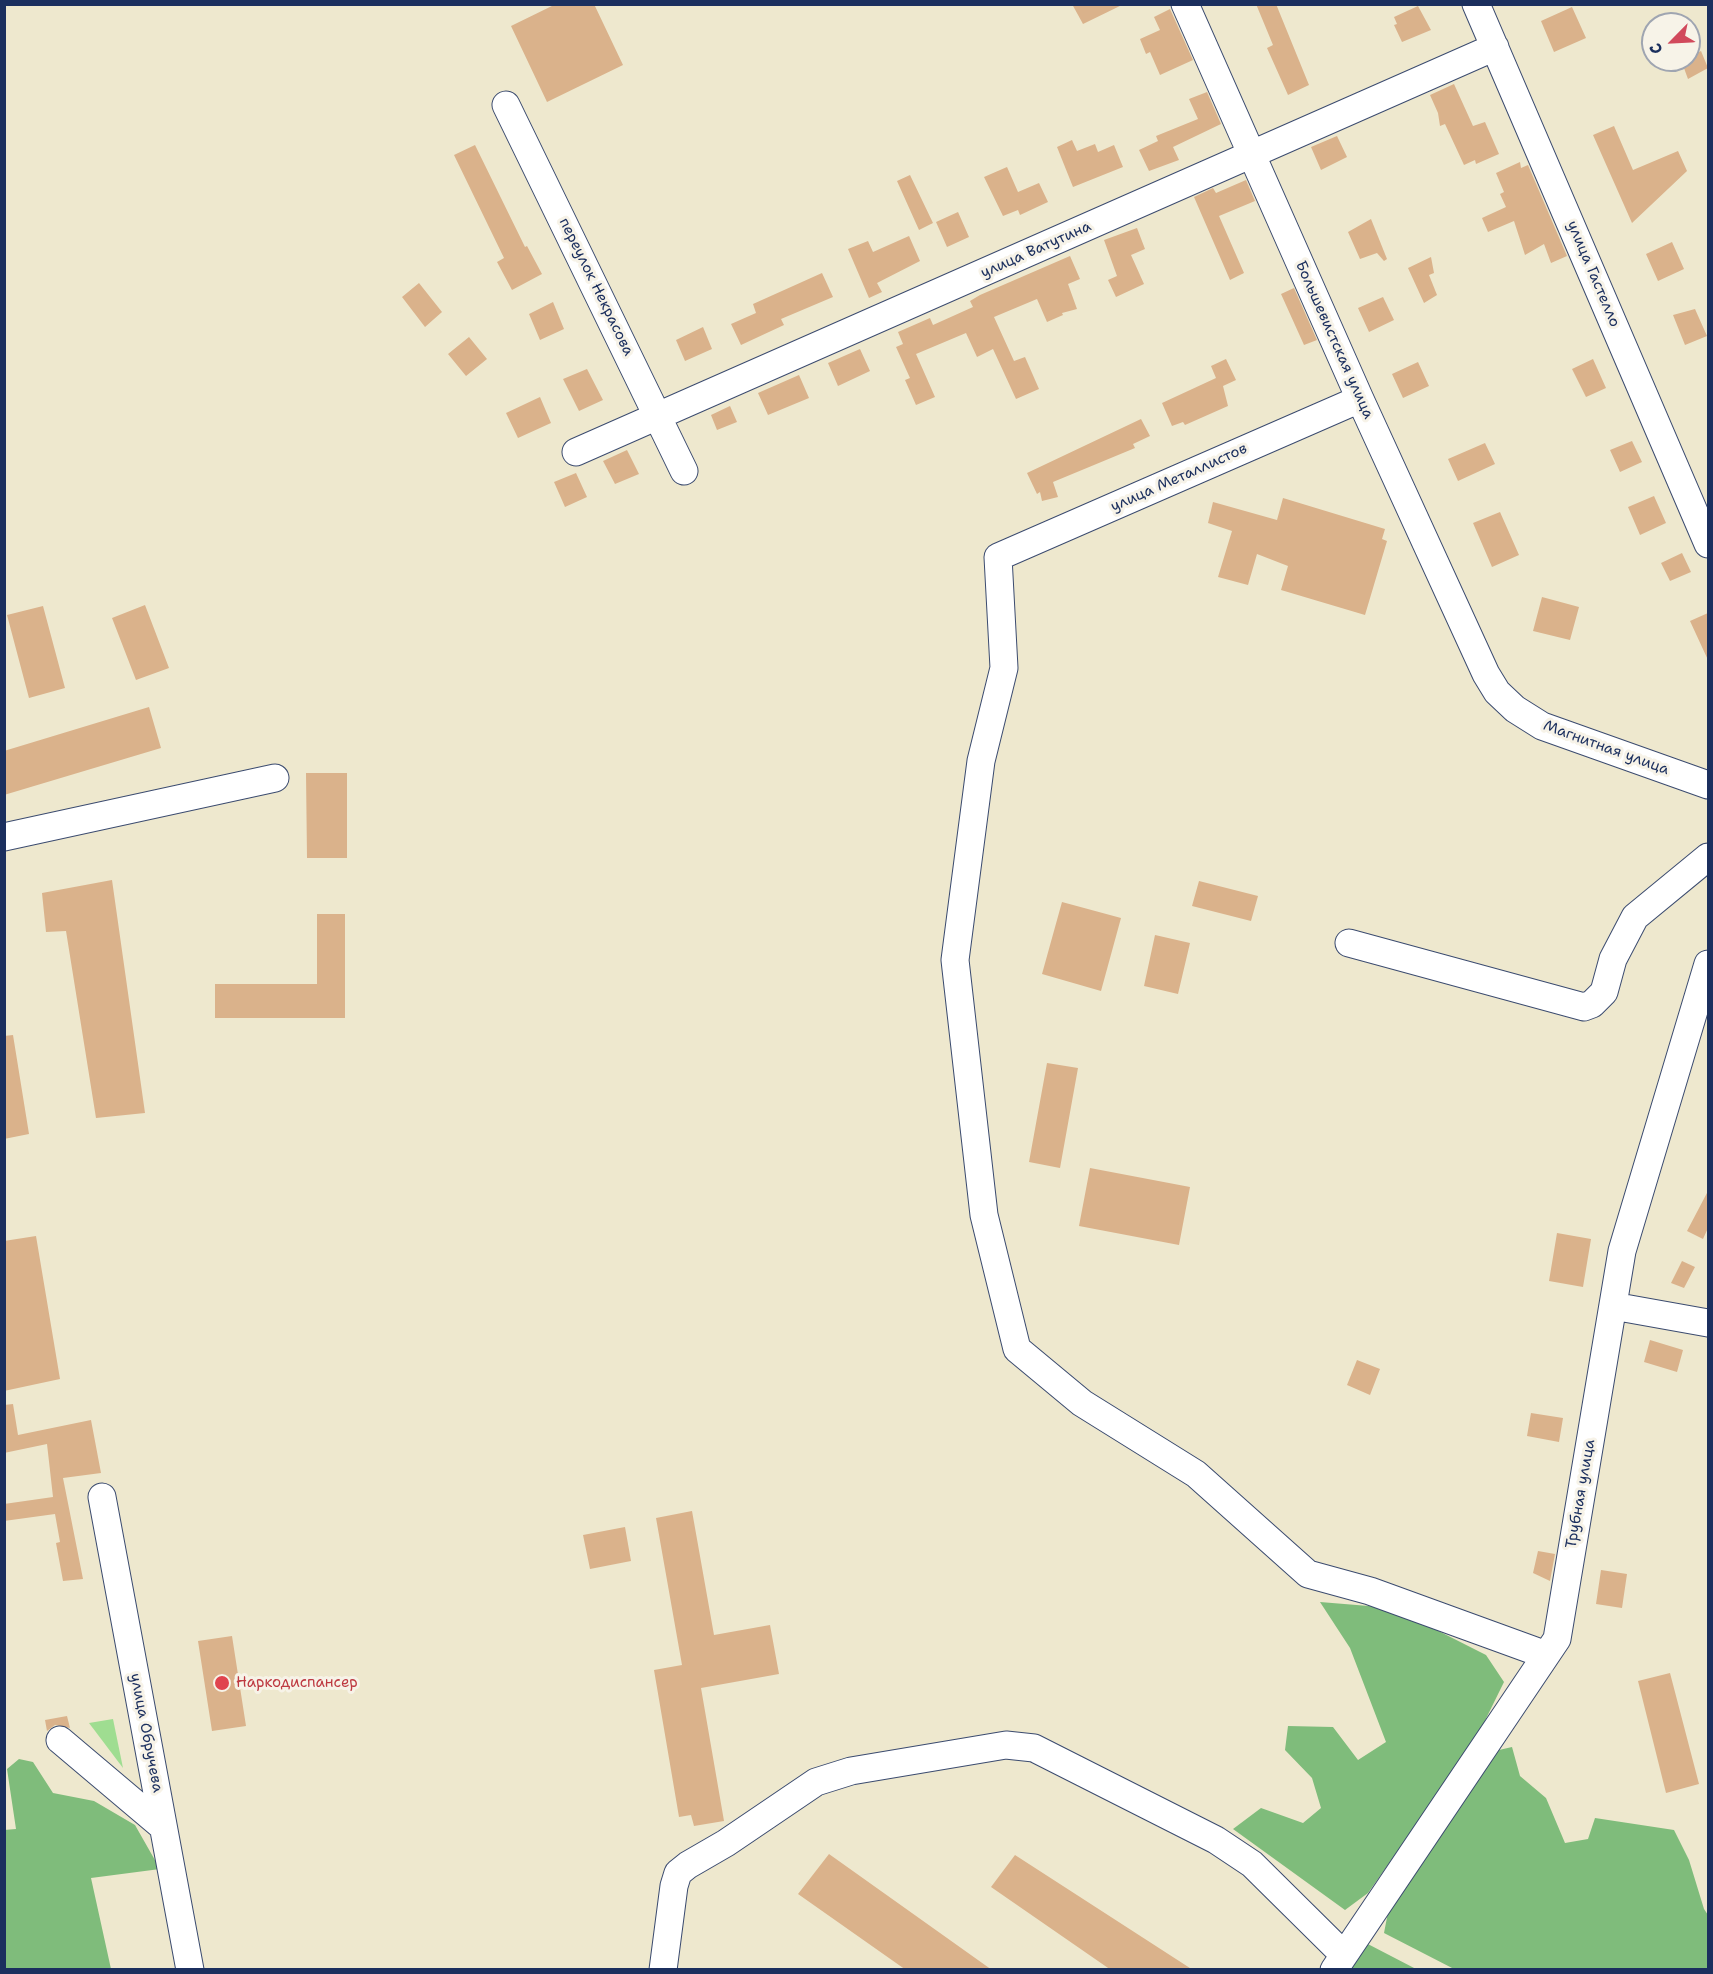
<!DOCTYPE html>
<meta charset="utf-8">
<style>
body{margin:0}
#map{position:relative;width:1713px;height:1974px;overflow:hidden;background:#eee8ce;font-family:"Shantell Sans",sans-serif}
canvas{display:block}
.frame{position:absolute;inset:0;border:6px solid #1b2f5e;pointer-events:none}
.north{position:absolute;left:1641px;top:12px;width:60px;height:60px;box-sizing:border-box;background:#f7f3e8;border:2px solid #9fa5b1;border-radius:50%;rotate:246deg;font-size:16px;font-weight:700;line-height:24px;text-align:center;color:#1b2f5e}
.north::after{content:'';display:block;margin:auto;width:21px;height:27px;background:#d1495b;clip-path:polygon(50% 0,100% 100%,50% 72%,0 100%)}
</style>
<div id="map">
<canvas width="1713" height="1974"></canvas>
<div class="frame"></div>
<div class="north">С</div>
</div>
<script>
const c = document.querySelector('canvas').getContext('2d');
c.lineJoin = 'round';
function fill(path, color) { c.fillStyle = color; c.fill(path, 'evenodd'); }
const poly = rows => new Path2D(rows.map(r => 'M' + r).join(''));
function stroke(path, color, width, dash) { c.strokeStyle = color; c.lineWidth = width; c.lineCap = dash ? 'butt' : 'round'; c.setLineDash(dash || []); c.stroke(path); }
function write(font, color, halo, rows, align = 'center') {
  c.font = font + ' "Shantell Sans",sans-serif'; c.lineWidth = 6; c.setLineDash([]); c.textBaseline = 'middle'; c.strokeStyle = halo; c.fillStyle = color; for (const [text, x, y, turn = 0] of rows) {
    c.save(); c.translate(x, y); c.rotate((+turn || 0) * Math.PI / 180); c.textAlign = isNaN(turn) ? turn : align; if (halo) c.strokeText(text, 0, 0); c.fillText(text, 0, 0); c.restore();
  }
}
fill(poly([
 [113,1719,123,1768,89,1723]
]), '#9fdd91');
fill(poly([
 [1320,1602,1393,1608,1486,1655,1504,1682,1475,1741,1368,1893,1345,1910,1233,1829,1261,1808,1303,1823,1321,1808,1312,1778,1285,1750,1288,1726,1333,1727,1358,1760,1386,1742,1350,1648],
 [1512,1747,1520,1776,1546,1798,1565,1843,1588,1839,1595,1818,1674,1830,1689,1860,1704,1909,1708,1915,1708,1969,1454,1969,1384,1933,1389,1907,1499,1750],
 [19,1759,33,1762,53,1793,94,1801,135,1825,160,1869,91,1878,111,1969,5,1969,4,1830,16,1829,7,1769],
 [1364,1942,1416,1969,1347,1970]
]), '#7fbc7b');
fill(poly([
 [556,4,594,4,623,65,547,102,511,26],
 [1072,4,1124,4,1083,24],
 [1256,4,1276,4,1309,85,1288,95,1267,48,1273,45],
 [1418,6,1431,30,1402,42,1394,25,1397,24,1394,17],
 [1572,7,1586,38,1554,52,1541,21],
 [1170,9,1193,60,1160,75,1150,52,1146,54,1140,39,1160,30,1154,17],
 [1701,51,1708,68,1688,79,1681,60,1689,60,1689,57],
 [1454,84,1473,126,1485,122,1499,154,1476,164,1475,160,1464,165,1445,124,1440,126,1438,113,1430,95],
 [1207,92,1221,124,1173,147,1179,160,1149,171,1139,150,1158,141,1156,136,1198,119,1189,99],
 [1614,126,1633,170,1678,151,1687,171,1632,223,1593,135],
 [1337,136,1347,157,1321,170,1311,147],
 [1072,140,1077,151,1095,144,1098,152,1114,145,1123,167,1073,187,1057,147],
 [475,145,525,247,527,246,542,274,512,290,497,262,504,258,454,155],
 [1520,162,1521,168,1528,165,1567,256,1551,263,1544,244,1525,255,1514,221,1488,232,1482,218,1506,207,1500,194,1504,192,1496,173],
 [1007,167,1018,192,1039,183,1048,202,1020,215,1018,210,1003,216,984,177],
 [910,175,933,223,919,230,897,181],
 [1246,180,1255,201,1219,216,1244,273,1230,280,1194,197,1213,188,1216,193],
 [958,212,969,237,947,247,936,222],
 [1371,219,1387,259,1384,261,1377,253,1360,259,1348,232],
 [1137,228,1145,249,1131,255,1144,284,1116,297,1108,280,1117,276,1104,240],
 [909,236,920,261,877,283,882,292,869,298,848,249,868,241,873,252],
 [1672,242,1684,269,1658,281,1646,254],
 [1070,256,1080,279,1068,284,1077,309,1062,313,1063,315,1047,322,1037,299,994,317,1014,361,1025,357,1039,389,1016,399,993,349,977,357,966,333,916,354,935,397,916,405,905,380,910,378,896,347,903,344,898,332,930,318,933,325,973,307,970,301,980,295],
 [1431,257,1434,273,1429,275,1437,295,1424,303,1408,268],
 [822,273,833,297,781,319,784,325,741,345,731,324,756,313,753,304],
 [419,283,442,312,425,327,402,297],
 [1294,288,1317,340,1304,345,1281,294],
 [1383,297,1394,320,1369,332,1358,308],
 [553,302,564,329,540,340,529,314],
 [1695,309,1707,336,1685,345,1673,315],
 [703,327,712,349,685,361,676,340],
 [469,337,487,359,466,376,448,354],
 [860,349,870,371,838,386,828,363],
 [1226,359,1236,380,1223,386,1228,406,1185,425,1183,422,1172,426,1162,403,1216,378,1211,366],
 [1593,359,1606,388,1586,397,1572,369],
 [1418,362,1429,386,1403,398,1392,374],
 [587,369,603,400,579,411,563,379],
 [799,375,809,398,768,415,758,393],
 [540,397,551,423,518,438,506,413],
 [730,406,737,422,717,430,711,415],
 [1141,419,1150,436,1133,444,1135,448,1053,482,1058,497,1042,501,1040,492,1037,494,1027,473],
 [1632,441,1642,462,1620,472,1610,450],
 [1485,443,1495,464,1458,481,1448,459],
 [627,450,639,474,615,484,603,461],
 [576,473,587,497,565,507,554,482],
 [1654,496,1666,523,1640,535,1628,507],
 [1283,498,1385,529,1382,539,1387,541,1365,615,1281,590,1288,566,1257,554,1248,585,1218,577,1232,531,1208,523,1213,502,1277,520],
 [1500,512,1519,555,1492,567,1473,523],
 [1682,553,1691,572,1670,581,1661,563],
 [1542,597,1579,607,1570,640,1533,631],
 [145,605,169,668,136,680,112,618],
 [43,606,65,688,29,698,7,615],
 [1708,613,1708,660,1690,621],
 [149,707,161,748,4,795,4,751],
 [306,773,347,773,347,858,307,858],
 [112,880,145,1113,96,1118,66,931,46,932,42,893],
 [1199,881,1258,896,1251,921,1192,906],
 [1062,902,1121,918,1101,991,1042,974],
 [317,914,345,914,345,1018,215,1018,215,984,317,984],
 [1155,935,1190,943,1178,994,1144,986],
 [13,1035,29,1134,4,1139,4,1036],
 [1047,1063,1078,1068,1060,1168,1029,1162],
 [1090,1168,1190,1187,1179,1245,1079,1226],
 [1708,1191,1708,1228,1703,1239,1687,1231],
 [1557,1233,1591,1239,1583,1287,1549,1281],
 [36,1236,60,1379,4,1391,4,1241],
 [1682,1261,1695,1267,1684,1288,1671,1283],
 [1650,1340,1683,1350,1677,1372,1644,1362],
 [1357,1360,1380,1369,1370,1395,1347,1385],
 [13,1404,18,1435,91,1420,101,1473,63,1478,83,1579,63,1581,56,1543,60,1542,55,1514,4,1521,4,1504,53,1497,47,1444,4,1453,4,1405],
 [1531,1413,1563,1418,1559,1442,1527,1436],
 [692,1511,714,1635,770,1625,779,1674,701,1688,724,1821,694,1826,691,1815,679,1817,654,1670,682,1665,656,1518],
 [625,1527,631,1561,590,1569,583,1535],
 [1538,1551,1555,1554,1550,1581,1533,1573],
 [1601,1570,1627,1574,1622,1608,1596,1604],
 [232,1636,246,1726,212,1731,198,1641],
 [1670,1673,1699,1784,1666,1793,1638,1681],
 [67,1716,70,1728,55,1725,47,1731,45,1720],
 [829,1854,992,1970,906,1970,798,1894],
 [1015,1855,1193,1970,1111,1970,991,1887]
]), '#dab28b');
const minor = poly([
 [1185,4,1360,399,1486,674,1497,692,1515,709,1542,726,1708,785],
 [1476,4,1708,544],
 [506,105,684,471],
 [1360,399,998,557,1004,668,981,761,955,960,984,1215,1017,1349,1082,1403,1196,1474,1308,1574,1370,1591,1546,1655],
 [576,452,1495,47],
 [4,837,275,778],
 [1349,943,1584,1007,1592,1004,1604,992,1613,959,1635,917,1708,857],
 [1613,1306,1708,1323],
 [102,1497,190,1970],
 [60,1740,163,1827],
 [663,1970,674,1886,678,1873,688,1865,726,1843,816,1782,851,1771,1006,1745,1034,1748,1216,1840,1252,1864,1344,1955],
 [1334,1970,1557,1639,1622,1251,1708,964]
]);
stroke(minor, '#3b4b6f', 29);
stroke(minor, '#fff', 27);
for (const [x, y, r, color] of [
 [222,1683,8,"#e0444e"]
]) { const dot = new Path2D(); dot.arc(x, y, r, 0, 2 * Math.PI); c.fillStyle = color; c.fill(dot); stroke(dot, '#f7f3e8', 2); }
write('15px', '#1b2f5e', '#f7f3e8', [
 ["улица Ватутина",1036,250,-24],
 ["улица Гастелло",1593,274,67],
 ["переулок Некрасова",596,287,64],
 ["Большевистская улица",1334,340,66],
 ["улица Металлистов",1179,478,-24],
 ["Магнитная улица",1606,748,20],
 ["Трубная улица",1581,1494,-80],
 ["улица Обручева",146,1733,79]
]);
write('15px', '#be3a42', '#f7f3e8', [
 ["Наркодиспансер",236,1683]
], 'left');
</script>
